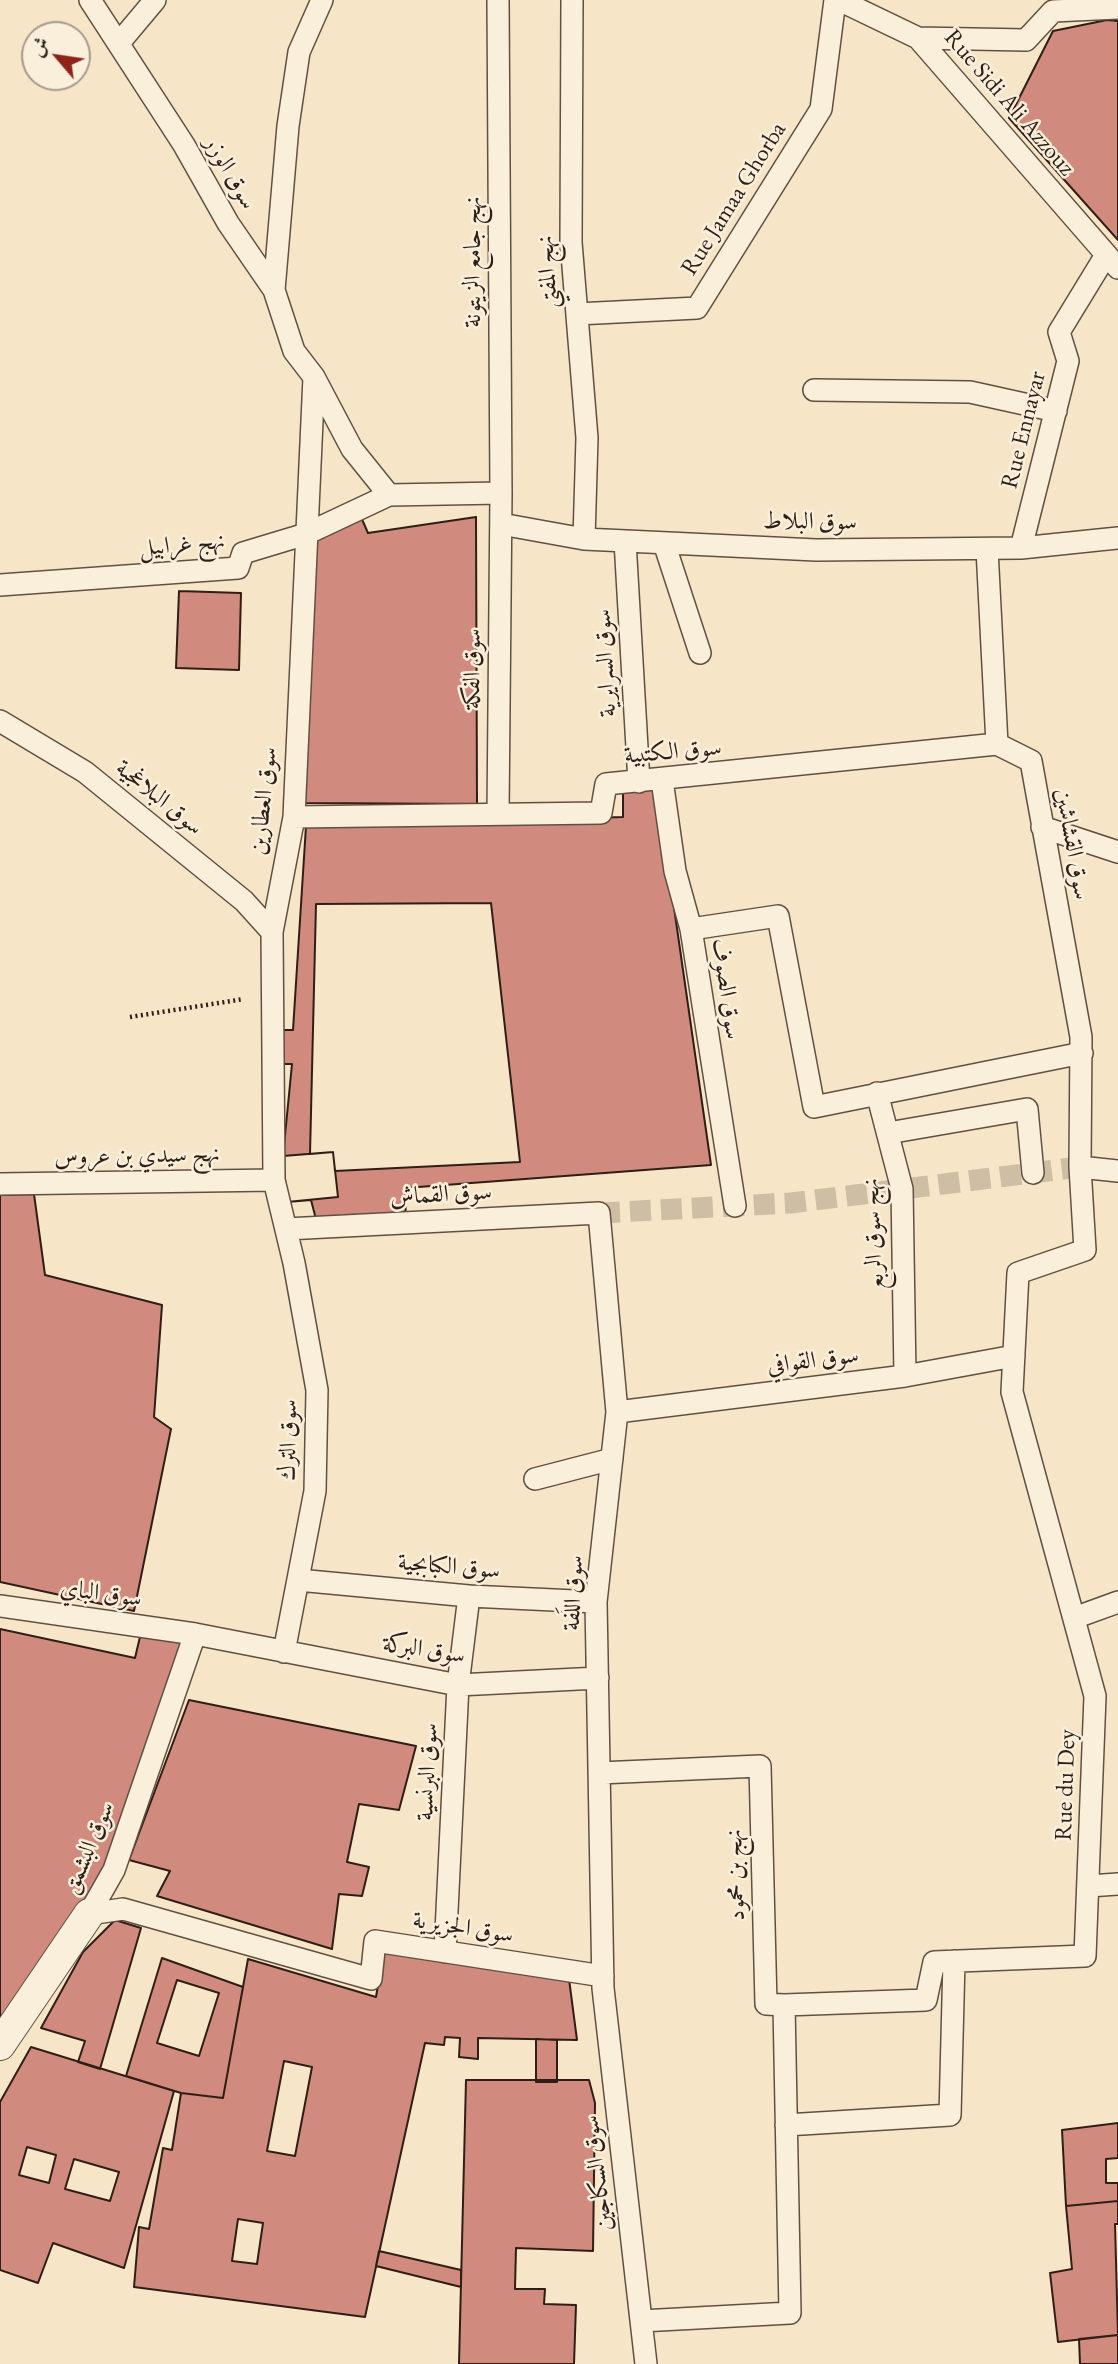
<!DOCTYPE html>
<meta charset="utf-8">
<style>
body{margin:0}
#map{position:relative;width:1118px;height:2364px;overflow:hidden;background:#f6e6c7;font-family:"EB Garamond",Amiri,serif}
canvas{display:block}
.north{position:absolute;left:21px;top:21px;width:70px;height:70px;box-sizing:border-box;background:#f9efdb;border:2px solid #a89b8c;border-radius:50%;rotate:299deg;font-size:19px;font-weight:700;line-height:28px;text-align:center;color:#2f1e16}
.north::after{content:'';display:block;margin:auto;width:24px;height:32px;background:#8f2418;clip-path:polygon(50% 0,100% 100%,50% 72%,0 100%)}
</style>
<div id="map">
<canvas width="1118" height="2364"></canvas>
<div class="north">ش</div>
</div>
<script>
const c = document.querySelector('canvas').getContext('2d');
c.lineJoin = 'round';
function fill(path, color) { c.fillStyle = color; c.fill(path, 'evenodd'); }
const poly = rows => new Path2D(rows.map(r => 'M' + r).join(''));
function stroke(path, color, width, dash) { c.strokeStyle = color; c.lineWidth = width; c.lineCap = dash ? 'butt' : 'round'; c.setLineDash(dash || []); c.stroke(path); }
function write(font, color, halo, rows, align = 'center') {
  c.font = font + ' "EB Garamond",Amiri,serif'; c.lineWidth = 5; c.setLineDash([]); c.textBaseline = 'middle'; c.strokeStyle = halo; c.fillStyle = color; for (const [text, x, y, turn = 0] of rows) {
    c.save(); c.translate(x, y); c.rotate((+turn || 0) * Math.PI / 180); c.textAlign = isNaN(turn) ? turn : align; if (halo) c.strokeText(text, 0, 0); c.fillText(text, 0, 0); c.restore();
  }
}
const building = poly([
 [1107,20,1118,21,1118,240,1009,118,1053,31,1107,20],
 [361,517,368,533,476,517,477,804,301,803,313,539,361,517],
 [179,591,241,593,239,670,176,668,179,591],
 [657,789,711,1165,405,1188,406,1223,318,1227,311,1200,287,1202,283,1156,292,1064,273,1064,273,1030,293,1030,306,826,623,817,623,791,657,789],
 [491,903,520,1162,335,1171,333,1152,310,1154,316,904,491,903],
 [333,1152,338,1197,287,1202,283,1156,333,1152],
 [34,1194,45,1275,162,1305,154,1417,171,1429,134,1611,0,1582,0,1195,34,1194],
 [143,1624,184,1638,105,1870,0,2049,0,1629,135,1658,143,1624],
 [189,1700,416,1746,399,1810,359,1804,347,1862,369,1867,362,1896,339,1894,332,1949,157,1896,170,1871,129,1860,189,1700],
 [115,1920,141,1928,100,2069,78,2062,85,2041,41,2028,83,1952,115,1920],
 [384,1948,569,1979,577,2040,478,2038,478,2059,459,2057,460,2038,445,2037,444,2045,425,2043,365,2317,134,2287,139,2227,149,2229,163,2148,172,2150,181,2093,223,2098,248,1959,376,1997,384,1948],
 [284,2061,312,2067,295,2156,267,2151,284,2061],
 [238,2219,263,2223,257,2264,232,2261,238,2219],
 [162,1958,243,1987,223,2098,181,2093,126,2076,162,1958],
 [177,1980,219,1993,199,2056,157,2043,177,1980],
 [536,2039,557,2040,557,2082,536,2082,536,2039],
 [31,2047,174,2091,124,2268,53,2243,38,2283,0,2270,0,2102,31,2047],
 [27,2147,56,2155,49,2183,19,2175,27,2147],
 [74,2159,119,2172,110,2201,65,2189,74,2159],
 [466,2080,589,2080,595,2103,593,2251,516,2248,515,2289,545,2289,544,2304,576,2305,574,2364,459,2364,466,2080],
 [1118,2123,1118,2158,1106,2159,1106,2183,1118,2183,1118,2201,1066,2206,1062,2130,1118,2123],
 [1118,2201,1118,2224,1115,2224,1118,2335,1058,2342,1050,2273,1072,2269,1066,2206,1118,2201],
 [379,2251,461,2270,461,2287,376,2266,379,2251],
 [1118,2335,1118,2364,1080,2364,1079,2339,1118,2335]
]);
fill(building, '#d08a7e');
stroke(building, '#2f1e16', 2);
stroke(poly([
 [599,1213,791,1203,1080,1167]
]), '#cebea4', 21, [21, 10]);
const pedestrian = poly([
 [90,0,184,145,228,223,274,290,294,351,314,377,352,449,389,495],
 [498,0,501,493,498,814],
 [572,0,571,242,587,438,584,539],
 [839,0,918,38,1118,268],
 [918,38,1026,40,1053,11,1118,8],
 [119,43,155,0],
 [274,290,288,126,299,52,322,0],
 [577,314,697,308,821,109,835,0],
 [814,390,970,392,1056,411],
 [501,524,584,539,816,550,1021,548,1118,538],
 [625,541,639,782],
 [664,543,700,653],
 [1021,548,1068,361,1059,332,1106,255],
 [0,585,238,568,243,553,306,534,389,495,501,493],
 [0,721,85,772,244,901,272,932],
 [662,780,675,871,691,929,735,1206],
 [294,817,601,813,606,784,997,744],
 [1042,827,1118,852],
 [691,929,778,916,814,1107,1082,1053],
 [877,1093,902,1189,905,1376],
 [888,1133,1027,1109,1033,1173],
 [1080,1167,1118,1171],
 [0,1184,274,1180],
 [286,1229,599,1213,617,1412,596,1602,603,1988,646,2364],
 [617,1412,905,1376,1014,1356],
 [535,1479,612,1459],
 [298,1580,469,1596,596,1602],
 [0,1606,195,1634],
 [1074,1618,1118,1602],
 [284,1652,315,1491,317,1390,294,1263,274,1180,272,932,294,817,314,377],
 [598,1678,458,1685,195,1634,114,1870,89,1914,123,1909,371,1979,375,1941,603,1976],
 [599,1773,760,1766,766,2004,784,2005,790,2313,641,2321],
 [1089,1886,1118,1884],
 [445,1952,458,1685,469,1596],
 [784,2005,926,2000,934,1962,1085,1956,1095,1696,1012,1392,1018,1273,1085,1250,1080,1167,1081,1037,1031,761,997,744,987,549],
 [786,2125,950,2115,954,1961]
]);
const minor = poly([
 [0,2045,89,1914]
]);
stroke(pedestrian, '#615042', 24);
stroke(minor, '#615042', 32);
stroke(poly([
 [130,1017,244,999]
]), '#2f1e16', 4.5, [2, 3.5]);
stroke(pedestrian, '#f9efdb', 21);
stroke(minor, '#f9efdb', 30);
write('24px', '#2f1e16', '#f9efdb', [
 ["Rue Sidi Ali Azzouz",1009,103,49],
 ["سوق الوزر",230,173,60],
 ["Rue Jamaa Ghorba",734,199,-58],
 ["نهج جامع الزيتونة",473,262,-90],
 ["نهج المفتي",548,272,-94],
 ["Rue Ennayar",1024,430,-76],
 ["سوق البلاط",810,522,1],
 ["نهج غرابيل",182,545,-5],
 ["سوق السرايرية",606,663,-93],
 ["سوق الفكة",473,669,-89],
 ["سوق الكتبية",673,752,-5],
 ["سوق البلاغجية",159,798,39],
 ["سوق العطارين",264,801,-84],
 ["سوق القشاشين",1072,844,80],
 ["سوق الصوف",726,989,82],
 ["نهج سيدي بن عروس",137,1156,-1],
 ["سوق القماش",441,1195,-3],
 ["نهج سوق الربع",874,1234,-93],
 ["سوق القوافي",813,1361,-7],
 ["سوق الترك",289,1440,-89],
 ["سوق الكبابجية",449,1567,5],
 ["سوق اللَفة",574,1593,-87],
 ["سوق الباي",101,1594,8],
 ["سوق البركة",424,1650,9],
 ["سوق البرنسية",428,1772,-87],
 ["Rue du Dey",1066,1785,-88],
 ["سوق البشمق",89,1848,-67],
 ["نهج بن محمود",736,1875,-92],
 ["سوق الجزيرية",463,1928,9],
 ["سوق السكاجين",598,2173,-97]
]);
</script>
